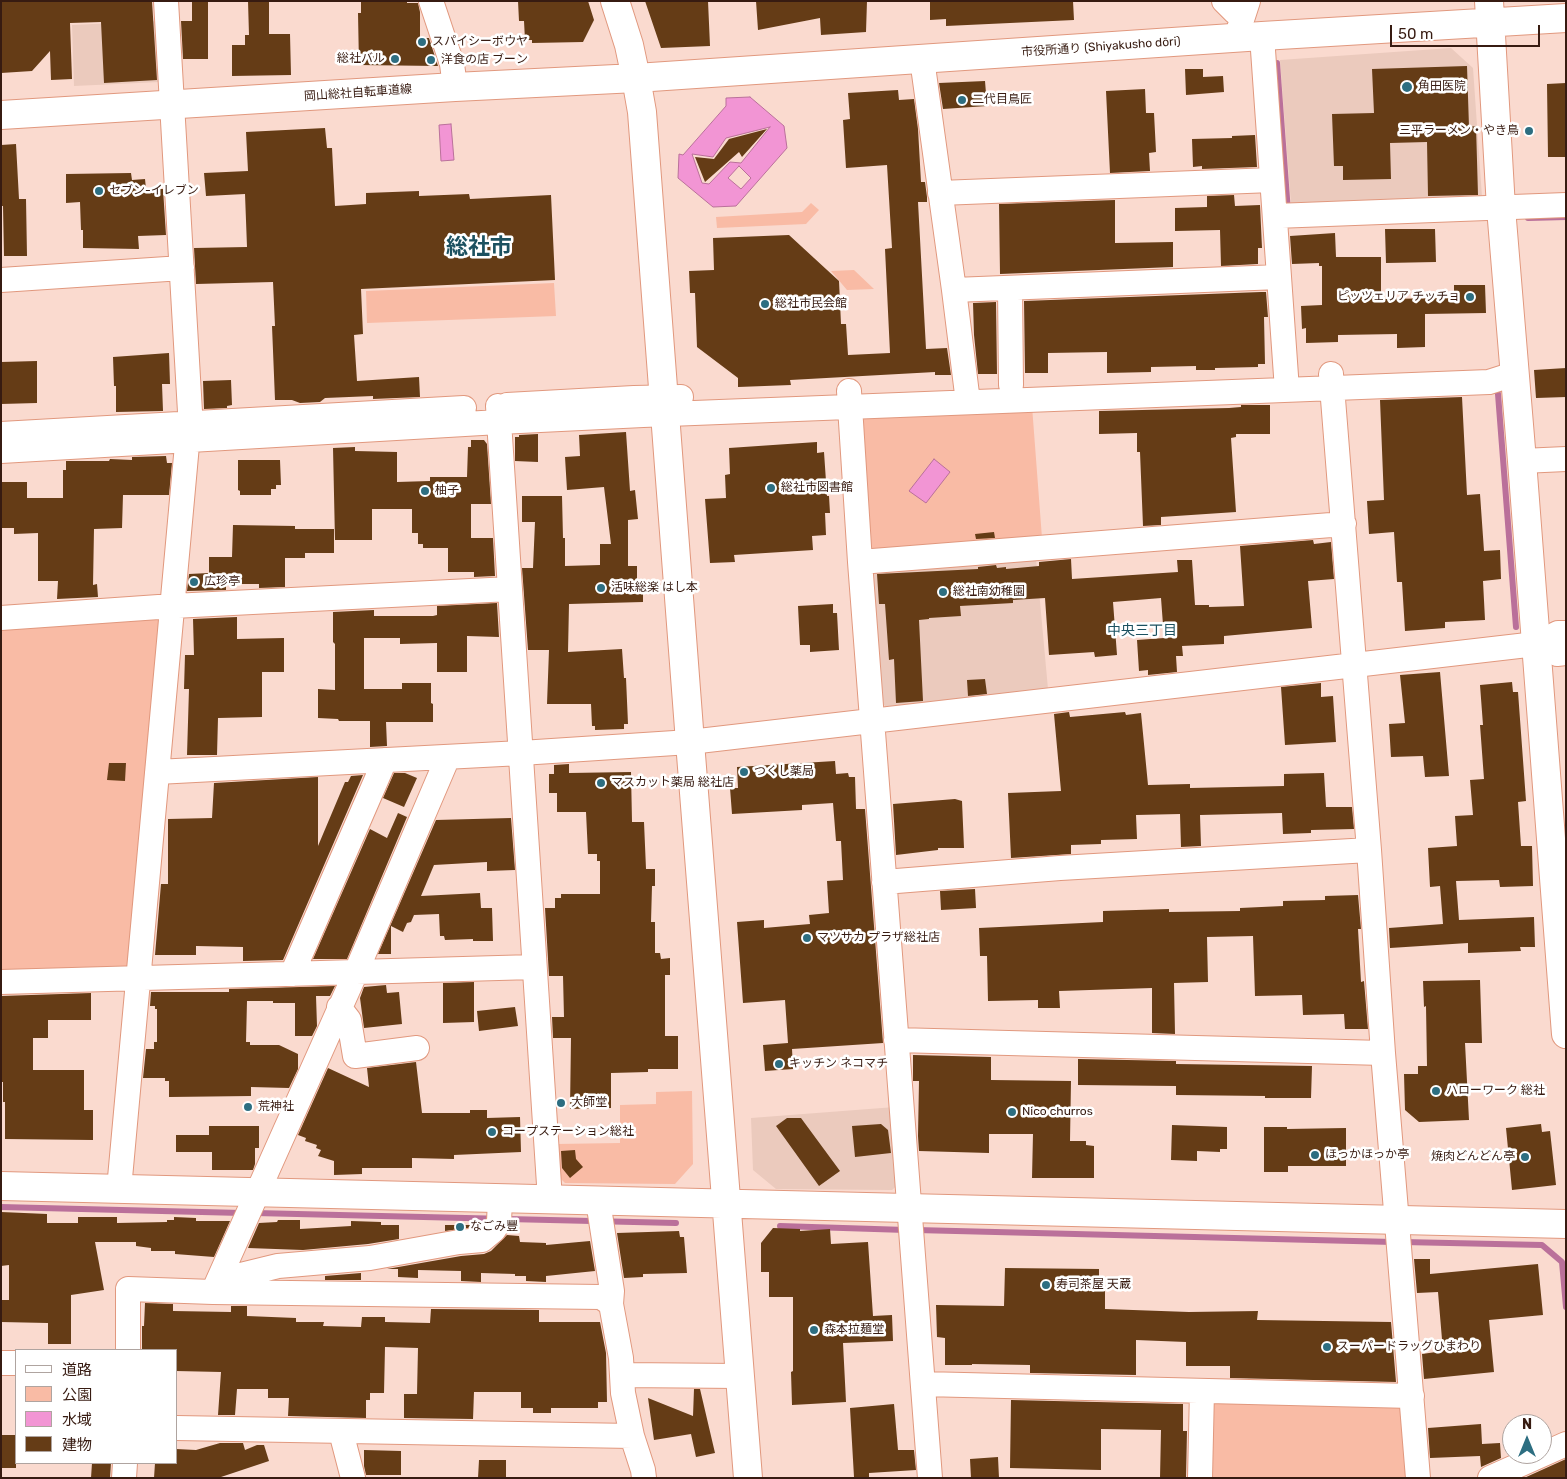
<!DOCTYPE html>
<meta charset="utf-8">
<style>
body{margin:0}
#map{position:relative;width:1567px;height:1479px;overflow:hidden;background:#fadacf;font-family:Rubik,"Noto Sans JP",sans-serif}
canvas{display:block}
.frame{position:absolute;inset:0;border:2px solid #371b11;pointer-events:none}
.legend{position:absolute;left:15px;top:1349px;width:162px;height:115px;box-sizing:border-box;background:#fff;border:1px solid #afa4a0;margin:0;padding:6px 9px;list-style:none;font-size:15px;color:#371b11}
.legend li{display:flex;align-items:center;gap:10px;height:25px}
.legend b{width:25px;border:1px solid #afa4a0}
.north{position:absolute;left:1502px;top:1414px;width:50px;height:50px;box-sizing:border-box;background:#fff;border:1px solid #afa4a0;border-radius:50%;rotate:0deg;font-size:14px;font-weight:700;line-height:20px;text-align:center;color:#371b11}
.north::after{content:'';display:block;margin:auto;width:18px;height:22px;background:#2d6e81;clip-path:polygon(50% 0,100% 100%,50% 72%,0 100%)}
.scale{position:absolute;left:1390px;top:25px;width:150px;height:22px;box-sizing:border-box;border:2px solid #371b11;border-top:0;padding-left:6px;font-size:15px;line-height:18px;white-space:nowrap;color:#371b11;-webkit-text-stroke:4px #fff;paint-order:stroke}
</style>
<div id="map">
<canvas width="1567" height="1479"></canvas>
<div class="frame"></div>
<ul class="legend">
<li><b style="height:6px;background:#fff"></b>道路</li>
<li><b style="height:14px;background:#f9bba5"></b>公園</li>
<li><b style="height:14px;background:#f295d4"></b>水域</li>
<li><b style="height:14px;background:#653c16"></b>建物</li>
</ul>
<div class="north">N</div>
<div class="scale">50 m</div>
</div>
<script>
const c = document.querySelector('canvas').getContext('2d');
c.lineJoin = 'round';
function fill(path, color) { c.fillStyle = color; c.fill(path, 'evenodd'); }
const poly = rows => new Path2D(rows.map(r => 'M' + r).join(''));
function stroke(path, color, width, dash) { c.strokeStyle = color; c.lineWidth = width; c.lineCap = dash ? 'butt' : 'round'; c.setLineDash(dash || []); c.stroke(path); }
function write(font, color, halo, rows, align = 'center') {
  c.font = font + ' Rubik,"Noto Sans JP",sans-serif'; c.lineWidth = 5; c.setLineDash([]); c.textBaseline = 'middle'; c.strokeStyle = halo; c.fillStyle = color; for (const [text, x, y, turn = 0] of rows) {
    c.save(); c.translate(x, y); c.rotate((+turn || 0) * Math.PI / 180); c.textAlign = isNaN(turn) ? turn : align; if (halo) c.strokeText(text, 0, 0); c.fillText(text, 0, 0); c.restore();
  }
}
fill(poly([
 [157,21,160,82,74,86,72,25],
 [1451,48,1473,68,1482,197,1291,204,1280,60],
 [1036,558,1048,689,887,708,879,700,869,578,877,567],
 [895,1107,899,1184,892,1190,776,1189,753,1170,751,1118]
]), '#ebcabd');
fill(poly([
 [811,203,819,210,806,224,717,228,716,217,802,212],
 [854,270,874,289,847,290,831,271],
 [554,283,556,316,367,323,366,291],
 [1032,406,1042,538,873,551,867,544,857,420,867,410],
 [157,619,162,624,133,961,124,969,1,970,1,628],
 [692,1091,693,1164,675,1184,565,1183,556,1174,556,1144,620,1143,620,1105,656,1104,656,1092],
 [1213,1399,1397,1403,1405,1410,1411,1478,1204,1478]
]), '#f9bba5');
const water = poly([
 [750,97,784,126,787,148,736,206,713,207,678,178,679,154,683,155,726,106,726,98,750,97],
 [770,127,741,163,730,162,709,184,702,183,692,154,713,157,726,138,770,127],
 [739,166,751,178,741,189,728,178,739,166],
 [451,124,454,160,441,161,439,125,451,124],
 [934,459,950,472,926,503,909,491,934,459]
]);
fill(water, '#f295d4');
stroke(water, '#ba709a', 1);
stroke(poly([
 [1277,63,1288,212],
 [1528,218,1566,217],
 [1498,394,1516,627],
 [1,1207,242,1213],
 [255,1213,676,1223],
 [780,1226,906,1230],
 [916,1230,1393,1242],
 [1403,1242,1542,1245,1562,1262,1566,1307]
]), '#ba709a', 6);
fill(poly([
 [1,1,152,1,157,80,104,83,101,22,70,23,72,79,51,80,50,51,32,71,1,73],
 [248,1,269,1,269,34,290,34,291,75,232,76,232,45,245,45,245,35,249,35],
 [361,1,407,1,407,3,418,3,420,12,420,38,429,38,438,66,359,65,358,13,361,13],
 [518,1,588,1,594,20,583,42,532,43,532,40,525,40,524,21,519,21],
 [645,1,708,1,710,46,661,48],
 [756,1,867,1,866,32,821,35,820,18,758,30],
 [930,1,1073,1,1074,20,946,26,946,19,930,20],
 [192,2,208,2,208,59,183,59,181,21,192,21],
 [1467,66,1469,127,1476,126,1478,195,1428,196,1427,142,1390,143,1391,179,1343,180,1343,166,1334,166,1332,114,1374,113,1372,69],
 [1185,69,1203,69,1203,77,1223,76,1224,92,1186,95],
 [985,81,987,106,943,109,939,83],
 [1566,83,1566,157,1548,157,1547,84],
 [1145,89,1146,113,1154,113,1156,152,1149,153,1150,171,1110,173,1106,91],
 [898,90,899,100,914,99,918,129,921,182,925,182,927,197,927,202,918,202,926,349,947,348,951,375,935,375,935,372,790,380,791,385,738,387,738,378,697,347,695,293,690,293,689,271,714,270,713,238,789,235,839,281,841,324,846,324,848,355,890,353,885,249,892,248,887,165,846,168,843,120,850,119,848,93],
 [325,128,327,148,332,148,335,206,366,204,366,193,419,191,419,196,469,194,470,199,551,195,555,280,361,289,363,334,354,335,357,381,419,377,420,397,373,399,373,396,325,398,320,402,300,403,292,400,275,400,272,326,275,326,273,282,196,284,194,248,247,247,245,194,206,196,204,173,248,171,246,132],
 [767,129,742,157,739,152,705,182,695,157,714,159,729,139],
 [1255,135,1257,167,1202,169,1202,166,1193,167,1192,139,1232,138,1232,136],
 [16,144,19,199,26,199,27,256,4,256,3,206,1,206,1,145],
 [131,173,132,180,145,179,146,189,163,189,166,235,138,236,139,249,83,248,83,230,81,230,80,202,66,203,66,174],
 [1234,195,1235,206,1260,205,1262,248,1258,248,1258,264,1221,266,1220,230,1175,231,1175,208,1207,207,1207,196],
 [1115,200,1115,243,1173,242,1173,267,1000,274,999,204],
 [1385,229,1435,229,1436,262,1386,263],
 [1335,233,1336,257,1381,257,1381,299,1454,298,1454,285,1485,285,1486,313,1425,314,1425,347,1397,348,1397,334,1338,335,1338,342,1306,343,1306,328,1302,329,1301,306,1322,305,1322,266,1319,266,1319,263,1292,264,1290,236],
 [1261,292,1266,292,1268,317,1264,317,1265,364,1258,364,1258,367,1215,368,1215,370,1196,370,1196,366,1151,367,1151,372,1107,373,1107,352,1048,353,1048,373,1025,373,1024,301],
 [996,302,997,374,978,374,974,335,973,303],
 [169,353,170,384,162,384,163,411,116,412,116,386,114,386,113,357],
 [37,361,37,403,1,404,1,362],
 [1566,368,1566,397,1536,398,1534,370],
 [231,380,232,405,227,406,227,408,204,409,203,381],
 [1462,397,1467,495,1480,494,1484,551,1500,550,1501,579,1483,581,1485,620,1445,622,1445,628,1405,631,1402,582,1397,582,1394,532,1369,534,1367,501,1384,500,1380,400],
 [1241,405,1270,405,1270,434,1236,434,1236,437,1231,438,1236,512,1161,517,1161,525,1143,526,1140,452,1137,452,1137,433,1099,434,1099,411,1229,408,1241,407],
 [626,432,630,491,635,490,638,519,628,520,628,566,637,566,637,586,643,586,643,602,569,604,568,652,622,649,624,678,626,678,628,724,624,724,624,729,595,730,595,726,592,726,591,704,547,704,549,650,528,650,522,568,533,568,535,522,522,522,522,496,562,496,563,538,565,538,565,566,600,565,600,544,611,544,604,487,567,490,565,457,580,456,579,435],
 [538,434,538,462,515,461,515,437,519,437,519,435],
 [471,440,484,440,487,444,491,504,471,504,471,538,493,538,495,576,474,577,474,572,448,572,448,548,423,548,423,544,418,544,418,533,412,533,412,509,372,509,372,540,335,540,333,448,355,447,355,451,397,452,397,482,430,481,430,477,467,477,468,447,471,447],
 [817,442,817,453,824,452,827,496,829,496,830,513,825,513,826,535,812,536,813,550,734,555,735,562,710,563,705,499,726,498,725,475,730,474,729,448],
 [166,456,167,463,172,463,169,495,123,495,122,528,94,529,93,585,97,584,98,597,57,599,58,581,38,581,38,533,14,534,14,528,1,528,1,482,27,482,27,498,63,498,63,470,66,470,66,461,109,461,110,459,132,460,132,457],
 [238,460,280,460,281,485,276,485,276,489,271,489,271,495,240,495,240,491,238,490],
 [233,525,295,526,295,529,334,529,334,553,305,553,305,558,285,558,285,587,259,588,259,584,226,584,226,590,187,591,189,574,209,573,209,557,232,557],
 [994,532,995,538,976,539,975,534],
 [1313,540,1314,544,1331,542,1334,579,1308,581,1312,628,1224,636,1224,644,1182,646,1183,656,1176,656,1177,672,1148,675,1148,670,1139,671,1137,640,1164,638,1161,598,1113,602,1117,655,1095,657,1094,652,1049,655,1045,598,1013,600,1013,603,960,606,961,616,929,618,929,619,919,620,923,701,896,703,894,659,889,660,885,604,879,604,877,574,978,569,978,567,996,565,997,568,1006,567,1006,569,1039,566,1039,562,1071,559,1072,579,1178,572,1177,560,1192,560,1195,605,1209,605,1209,607,1244,606,1240,546],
 [497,603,499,637,467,636,467,672,437,672,437,643,400,644,400,638,364,638,364,689,402,689,402,683,431,683,431,703,433,704,433,722,386,722,387,746,370,747,370,721,339,721,338,719,318,718,318,689,335,690,335,644,333,642,333,612,374,610,374,616,433,616,437,615,437,606],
 [833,604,833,613,837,613,839,650,810,652,810,645,800,645,798,606],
 [237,617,237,639,284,638,284,672,262,672,262,717,218,718,217,755,187,755,189,689,184,689,185,655,194,655,193,619],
 [1440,672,1449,776,1425,777,1423,756,1391,757,1389,724,1405,723,1400,675],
 [985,679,987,694,968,696,967,680],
 [1512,682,1513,692,1518,692,1526,801,1518,802,1521,846,1532,846,1533,886,1500,887,1499,880,1456,881,1459,920,1534,917,1535,947,1520,947,1521,951,1468,953,1468,943,1390,948,1389,928,1443,924,1440,886,1430,887,1428,848,1457,846,1455,816,1473,815,1470,780,1484,779,1480,725,1483,725,1480,685],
 [1321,683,1321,697,1333,696,1336,742,1285,745,1281,687],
 [1069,712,1070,717,1125,712,1126,715,1141,713,1148,785,1190,784,1190,788,1284,786,1284,774,1324,773,1326,807,1352,807,1354,829,1311,830,1311,833,1283,834,1282,813,1200,815,1201,846,1181,847,1180,814,1136,815,1137,839,1101,840,1101,844,1071,845,1071,854,1011,858,1008,793,1061,791,1054,714],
 [835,761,836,774,848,773,849,777,855,777,856,809,865,809,883,1043,792,1049,793,1069,765,1071,763,1045,788,1043,785,1000,743,1003,737,922,764,920,764,928,810,924,809,915,829,913,827,881,843,880,841,841,836,841,833,803,802,805,802,810,732,814,730,788,738,788,737,767],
 [109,763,126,763,125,781,107,780],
 [569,764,569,773,631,772,632,822,644,822,646,869,655,869,655,886,652,886,651,922,655,922,655,953,660,953,661,959,670,958,670,975,665,975,665,1036,678,1036,678,1069,648,1069,648,1072,611,1073,611,1108,570,1109,571,1038,553,1038,552,1017,564,1017,563,976,549,976,545,908,555,908,555,898,561,898,561,894,600,894,600,861,597,861,597,854,588,854,586,812,557,812,557,793,549,793,549,774,554,774,554,765],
 [394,773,405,773,417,778,404,807,383,798],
 [363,775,283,960,243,961,243,947,196,946,196,955,155,955,161,884,168,884,168,819,212,818,214,783,318,777,318,846,345,782,348,782,351,776],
 [955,799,962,801,964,848,938,848,938,850,896,855,893,804],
 [398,813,407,817,347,959,313,959,370,829,387,838],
 [511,818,515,870,487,871,487,862,434,865,421,896,480,893,481,908,492,908,493,941,473,941,473,939,445,940,444,936,440,936,439,914,414,915,411,922,407,923,403,932,391,926,391,954,378,954,436,820],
 [975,889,976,908,941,910,940,891],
 [1358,895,1361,929,1358,929,1361,982,1364,981,1368,1029,1345,1029,1344,1014,1303,1015,1302,995,1255,996,1253,936,1207,937,1208,982,1174,983,1175,1034,1152,1033,1152,988,1059,991,1060,1008,1038,1008,1038,1000,988,1001,987,956,980,956,979,928,1103,922,1103,911,1169,909,1169,912,1240,911,1240,908,1283,906,1283,901,1325,900,1325,896],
 [1480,980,1482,1043,1465,1043,1469,1120,1419,1122,1405,1110,1404,1074,1418,1074,1418,1066,1427,1066,1426,1006,1424,1007,1423,981],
 [474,982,474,1022,443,1023,443,983],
 [386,985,387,993,399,992,402,1024,364,1028,360,998,364,987],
 [335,986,330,996,316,996,317,1026,312,1036,295,1036,295,1003,273,1003,273,1001,247,1001,246,1042,250,1042,250,1045,279,1045,298,1054,298,1069,289,1088,251,1087,251,1096,169,1097,169,1081,165,1081,165,1078,143,1078,146,1049,154,1049,154,1042,157,1042,157,1009,155,1009,155,1006,150,1006,151,992,229,992,229,989],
 [91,993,91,1020,48,1020,48,1038,33,1038,33,1070,84,1070,84,1110,93,1110,93,1140,5,1139,5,1102,3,1102,3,1082,1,1082,1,996],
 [515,1007,518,1026,479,1031,477,1011],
 [913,1055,991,1057,991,1080,1071,1081,1070,1141,1086,1141,1086,1145,1094,1146,1094,1178,1032,1178,1033,1134,989,1134,989,1153,919,1151,918,1136,919,1081,913,1081],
 [1078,1059,1176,1061,1176,1064,1312,1066,1311,1098,1265,1098,1265,1096,1176,1095,1176,1086,1078,1085],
 [416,1062,422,1113,470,1113,470,1110,487,1110,487,1118,520,1117,521,1152,454,1155,454,1159,412,1158,412,1168,362,1168,362,1174,334,1175,334,1161,318,1156,321,1150,316,1148,317,1145,305,1141,306,1138,298,1135,328,1068,369,1087,367,1068],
 [787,1118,801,1118,840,1171,819,1186,776,1126],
 [881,1124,888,1130,891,1153,855,1157,852,1126],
 [1541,1124,1542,1132,1550,1131,1556,1185,1512,1190,1506,1128],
 [1172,1125,1227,1127,1227,1149,1220,1149,1220,1152,1197,1151,1197,1161,1171,1160],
 [209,1126,259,1126,259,1148,255,1148,255,1164,253,1170,212,1170,212,1152,176,1152,176,1135,209,1135],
 [1264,1127,1287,1127,1287,1129,1346,1128,1346,1166,1288,1166,1288,1172,1264,1172],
 [575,1150,576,1159,583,1167,570,1178,562,1168,561,1151],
 [1,1212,47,1214,47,1223,78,1223,78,1217,117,1217,117,1223,167,1222,167,1220,174,1220,174,1217,196,1218,196,1221,230,1221,214,1257,175,1254,175,1251,151,1251,151,1248,136,1246,136,1242,95,1242,104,1290,71,1295,71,1344,48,1344,48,1323,1,1322,1,1300,9,1300,9,1265,1,1266],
 [278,1220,300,1220,300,1229,351,1226,351,1221,381,1222,381,1225,399,1225,399,1239,368,1244,303,1250,248,1248,259,1223,277,1222],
 [445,1225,475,1225,475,1227,445,1231],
 [773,1228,800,1229,800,1231,830,1229,831,1244,868,1242,873,1316,892,1315,893,1341,843,1343,846,1402,792,1405,791,1372,793,1371,793,1297,769,1297,769,1272,761,1272,761,1243],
 [679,1231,680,1237,684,1237,687,1273,643,1274,643,1277,624,1278,617,1233],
 [507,1235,519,1236,520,1242,546,1243,546,1245,590,1241,595,1271,546,1276,546,1282,526,1281,526,1276,515,1276,515,1274,481,1273,481,1282,461,1281,461,1271,418,1270,418,1278,398,1277,398,1269,387,1269,461,1256,484,1254,491,1251],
 [1414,1259,1430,1259,1430,1274,1538,1264,1543,1315,1489,1320,1494,1372,1424,1379,1422,1354,1443,1351,1438,1292,1417,1293],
 [1005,1268,1099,1269,1099,1288,1105,1288,1105,1309,1189,1312,1258,1311,1257,1320,1391,1322,1396,1382,1230,1378,1230,1366,1186,1366,1186,1342,1136,1340,1136,1375,1030,1373,1030,1365,972,1364,972,1365,945,1365,945,1338,937,1337,936,1305,1004,1306],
 [361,1273,361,1280,325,1280,325,1276],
 [145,1303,173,1304,173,1311,231,1312,231,1306,247,1306,247,1316,296,1318,296,1322,324,1322,323,1326,361,1327,362,1317,385,1317,385,1322,430,1323,431,1309,539,1310,539,1322,600,1322,606,1353,607,1402,598,1402,598,1408,551,1408,551,1413,533,1413,533,1408,521,1408,521,1392,474,1392,473,1419,404,1418,404,1394,417,1394,418,1348,385,1347,384,1393,370,1393,370,1400,366,1400,366,1418,288,1416,289,1398,268,1398,268,1389,237,1389,235,1415,218,1415,221,1372,176,1371,176,1350,142,1350,142,1326,144,1326],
 [694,1389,700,1389,715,1453,696,1457,691,1434,654,1440,648,1398,693,1416],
 [1011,1400,1183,1404,1183,1431,1187,1431,1186,1478,1160,1478,1161,1430,1101,1429,1101,1470,1010,1468],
 [894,1404,898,1450,914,1450,916,1470,869,1473,869,1477,854,1477,850,1408],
 [1481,1424,1482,1444,1500,1443,1501,1458,1481,1467,1480,1456,1430,1458,1428,1428],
 [1,1435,16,1435,16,1468,1,1468],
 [220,1443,243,1443,245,1450,257,1445,264,1445,269,1461,218,1478,154,1478,155,1463,176,1463,176,1449,196,1450],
 [364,1450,401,1451,401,1475,366,1475,364,1466],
 [998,1457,999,1478,971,1478,970,1459],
 [1566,1459,1566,1478,1524,1478],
 [479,1460,506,1460,506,1478,478,1478],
 [92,1463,111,1463,110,1478,91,1478]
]), '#653c16');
const minor = poly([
 [431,1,452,64,455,87],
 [1224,1,1235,12],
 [1262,36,1287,390],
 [1236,38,1248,1],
 [922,59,954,290,968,402],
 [940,193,1272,180],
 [1275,216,1566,205],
 [1,280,182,268],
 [1010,288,1011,385],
 [954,290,1279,277],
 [1331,374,1369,850,1383,1053,1418,1478],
 [849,391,860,562,930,1478],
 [507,405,634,398,681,397],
 [498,406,550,1200],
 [1,434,464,408],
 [1,451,499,422,643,415,1489,382,1514,374],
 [1522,461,1566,459],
 [860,562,1344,524],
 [1,618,173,606,510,589],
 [1566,633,1558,633,1536,644,1557,654,1566,653],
 [157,772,521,753,690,742,1536,644],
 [884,882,1060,868,1369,850],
 [292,974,385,760],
 [1,982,534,967],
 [339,1007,349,1020,355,1056,417,1048],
 [896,1040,1383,1053],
 [119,1189,190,412,166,1],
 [598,1201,612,1291,611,1304],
 [213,1292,601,1297,611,1304,621,1358,623,1393,632,1436,643,1470,644,1478],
 [213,1292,233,1277,278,1266,370,1258,459,1242,482,1240,494,1230,499,1222,500,1199],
 [128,1350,128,1289,213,1292,356,972,448,757],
 [1,1363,16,1363],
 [622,1375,740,1376],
 [923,1384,1412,1396],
 [176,1428,632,1436],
 [341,1432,353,1478],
 [124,1478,125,1463],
 [1200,1478,1202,1391],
 [1490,1478,1566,1444]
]);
const tertiary = poly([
 [1489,1,1501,208,1522,461,1566,1034],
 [1,1186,1566,1224],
 [748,1478,690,742,642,112,636,78,1262,36,1566,18]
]);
const secondary = poly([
 [1,115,455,87,636,78,629,45,615,1]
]);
stroke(minor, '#e1987e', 26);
stroke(tertiary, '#e1987e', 30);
stroke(secondary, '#e1987e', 30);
stroke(minor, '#fff', 24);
stroke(tertiary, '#fff', 28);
stroke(secondary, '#fff', 28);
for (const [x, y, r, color] of [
 [422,42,5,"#2d6e81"],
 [395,59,5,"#2d6e81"],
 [431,60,5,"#2d6e81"],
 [1407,87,6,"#2d6e81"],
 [962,100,5,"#2d6e81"],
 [1529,131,5,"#2d6e81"],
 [99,191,5,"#2d6e81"],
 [1470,297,5,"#2d6e81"],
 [765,304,5,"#2d6e81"],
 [771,488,5,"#2d6e81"],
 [425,491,5,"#2d6e81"],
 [194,582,5,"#2d6e81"],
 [601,588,5,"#2d6e81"],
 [943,592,5,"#2d6e81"],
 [744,772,5,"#2d6e81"],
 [601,783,5,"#2d6e81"],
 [807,938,5,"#2d6e81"],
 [779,1064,5,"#2d6e81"],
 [1436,1091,5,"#2d6e81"],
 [561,1103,5,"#2d6e81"],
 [248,1107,5,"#2d6e81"],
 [1012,1112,5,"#2d6e81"],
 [492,1132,5,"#2d6e81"],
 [1315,1155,5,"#2d6e81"],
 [1525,1157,5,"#2d6e81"],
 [460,1227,5,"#2d6e81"],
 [1046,1285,5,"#2d6e81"],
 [814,1330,5,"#2d6e81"],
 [1327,1347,5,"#2d6e81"]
]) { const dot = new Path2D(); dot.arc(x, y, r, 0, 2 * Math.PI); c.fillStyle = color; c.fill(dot); stroke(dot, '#fff', 2); }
write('12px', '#371b11', '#fff', [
 ["スパイシーボウヤ",432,42],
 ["総社バル",385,59,"right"],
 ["洋食の店 ブーン",441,60],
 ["角田医院",1418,87],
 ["二代目鳥匠",972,100],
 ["三平ラーメン・やき鳥",1519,131,"right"],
 ["セブン-イレブン",109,191],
 ["ピッツェリア チッチョ",1460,297,"right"],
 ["総社市民会館",775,304],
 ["総社市図書館",781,488],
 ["柚子",435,491],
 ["広珍亭",204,582],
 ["活味総楽 はし本",611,588],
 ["総社南幼稚園",953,592],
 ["つくし薬局",754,772],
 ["マスカット薬局 総社店",611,783],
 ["マツサカ プラザ総社店",817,938],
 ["キッチン ネコマチ",789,1064],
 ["ハローワーク 総社",1446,1091],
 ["大師堂",571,1103],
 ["荒神社",258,1107],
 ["Nico churros",1022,1112],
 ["コープステーション総社",502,1132],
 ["ほっかほっか亭",1325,1155],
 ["焼肉どんどん亭",1515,1157,"right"],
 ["なごみ豐",470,1227],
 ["寿司茶屋 天蔵",1056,1285],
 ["森本拉麺堂",824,1330],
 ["スーパードラッグひまわり",1337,1347]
], 'left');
write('12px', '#371b11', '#fff', [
 ["市役所通り (Shiyakusho dōri)",1101,47,-4],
 ["岡山総社自転車道線",358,93,-4]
]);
write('14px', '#1c5160', '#fff', [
 ["中央三丁目",1142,631]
]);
write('bold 22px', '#1c5160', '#fff', [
 ["総社市",479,248]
]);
</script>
